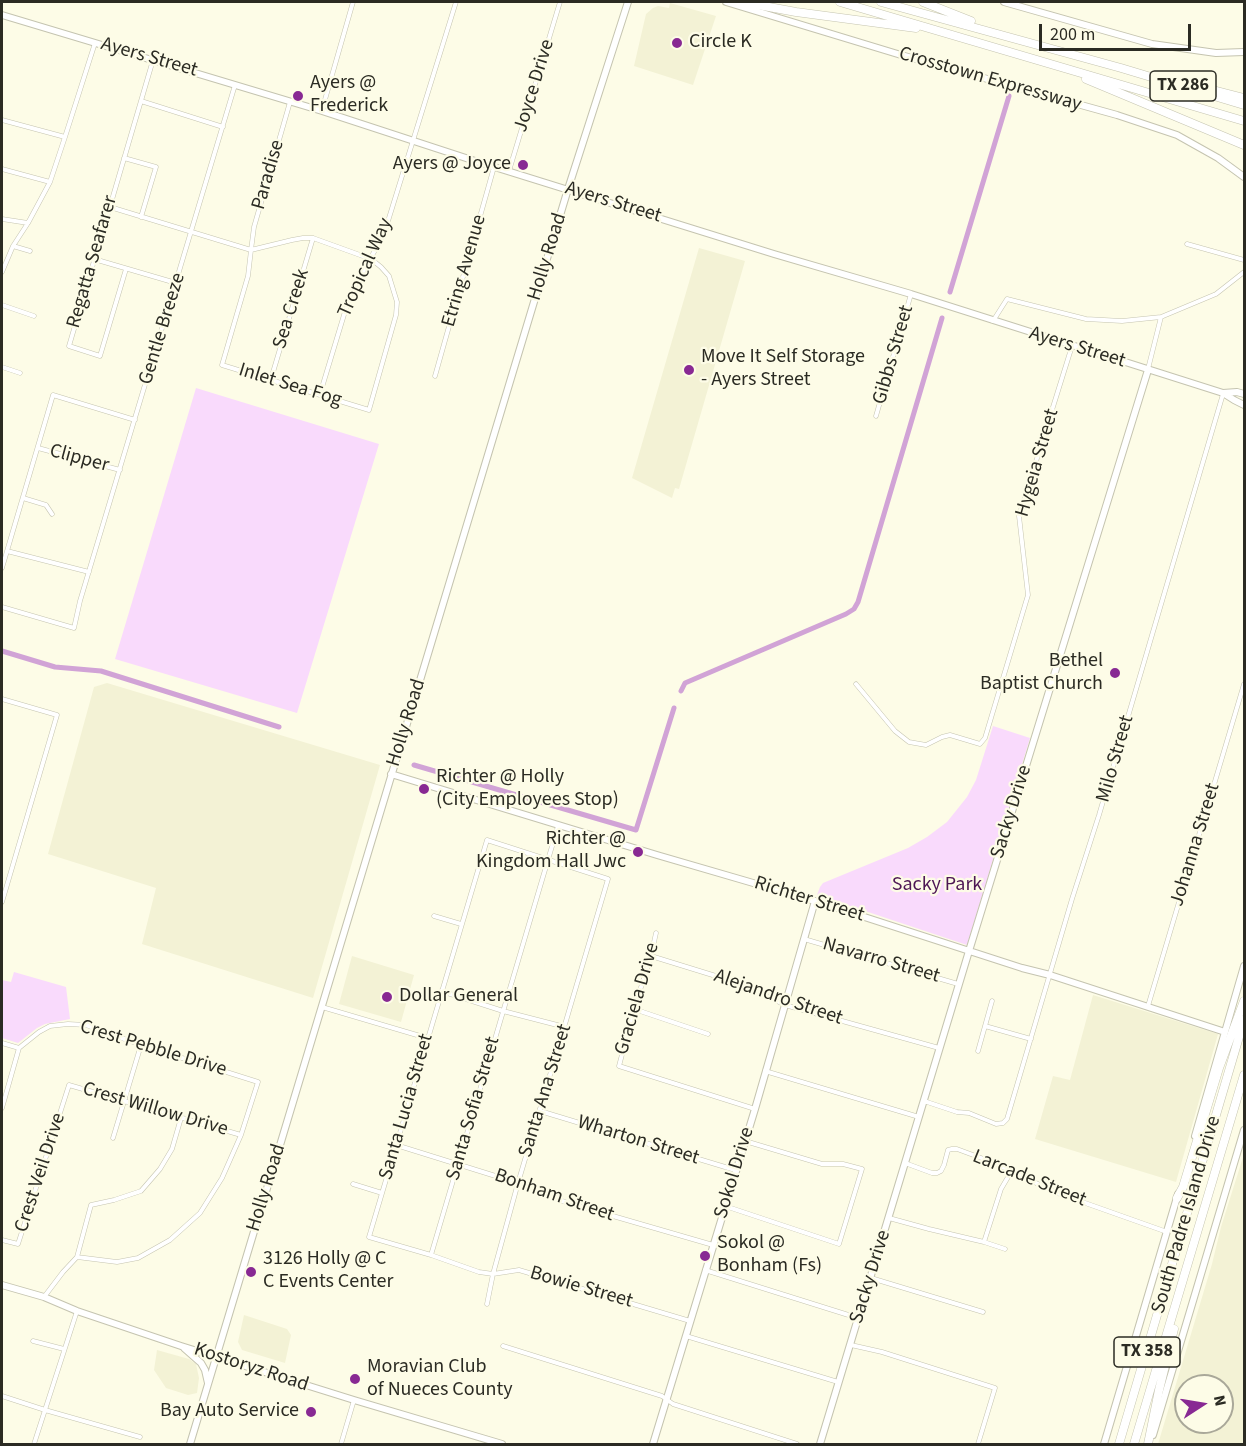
<!DOCTYPE html>
<style>
body{margin:0}
#map{position:relative;width:1246px;height:1446px;overflow:hidden;background:#fdfce7;font-family:"Source Sans 3",sans-serif}
canvas{display:block}
.frame{position:absolute;inset:0;border:3px solid #2b2b23;pointer-events:none}
.north{position:absolute;left:1174px;top:1374px;width:60px;height:60px;box-sizing:border-box;background:#fdfce7;border:2px solid #a9a899;border-radius:50%;rotate:78deg;font-size:16px;font-weight:700;line-height:24px;text-align:center;color:#2b2b23}
.north::after{content:'';display:block;margin:auto;width:21px;height:27px;background:#882993;clip-path:polygon(50% 0,100% 100%,50% 72%,0 100%)}
.scale{position:absolute;left:1039px;top:24px;width:152px;height:27px;box-sizing:border-box;border:3px solid #2b2b23;border-top:0;padding-left:8px;font-size:18px;line-height:21px;white-space:nowrap;color:#2b2b23;-webkit-text-stroke:4px #fdfce7;paint-order:stroke}
</style>
<div id="map">
<canvas width="1246" height="1446"></canvas>
<div class="frame"></div>
<div class="north">N</div>
<div class="scale">200 m</div>
</div>
<script>
const c = document.querySelector('canvas').getContext('2d');
c.lineJoin = 'round';
function fill(path, color) { c.fillStyle = color; c.fill(path, 'evenodd'); }
const poly = rows => new Path2D(rows.map(r => 'M' + r).join(''));
function stroke(path, color, width, dash) { c.strokeStyle = color; c.lineWidth = width; c.lineCap = dash ? 'butt' : 'round'; c.setLineDash(dash || []); c.stroke(path); }
function write(font, color, halo, rows, align = 'center') {
  c.font = font + ' "Source Sans 3",sans-serif'; c.lineWidth = 4.5; c.setLineDash([]); c.textBaseline = 'middle'; c.strokeStyle = halo; c.fillStyle = color; for (const [text, x, y, turn = 0] of rows) {
    c.save(); c.translate(x, y); c.rotate((+turn || 0) * Math.PI / 180); c.textAlign = isNaN(turn) ? turn : align; if (halo) c.strokeText(text, 0, 0); c.fillText(text, 0, 0); c.restore();
  }
}
fill(poly([
 [670,3,716,16,693,85,634,66,646,14,653,8,658,6,669,8],
 [699,248,745,261,679,489,675,488,672,498,632,478],
 [107,683,380,765,313,998,142,944,156,888,48,854,94,687],
 [352,956,414,975,401,1022,339,1004],
 [1093,995,1218,1034,1176,1182,1035,1139,1053,1076,1070,1080],
 [1244,1154,1244,1444,1158,1444,1212,1264,1221,1227],
 [1186,1386,1222,1386,1222,1422,1186,1422],
 [244,1315,287,1329,291,1335,285,1363,242,1350,238,1342],
 [157,1350,189,1359,196,1364,199,1378,197,1393,188,1395,166,1388,154,1370]
]), '#f3f2d5');
fill(poly([
 [196,388,379,444,297,713,115,659],
 [993,726,1030,738,967,945,817,895,820,887,823,883,908,848,927,837,947,822,967,797,976,780],
 [14,972,66,987,70,1019,45,1024,37,1028,18,1043,2,1038,2,980,11,982]
]), '#f9dafc');
stroke(poly([
 [950,292,1009,96],
 [2,651,55,667,101,671,279,727],
 [681,691,685,683,846,614,854,609,858,602,942,318],
 [414,765,636,830,674,708]
]), '#d1a3d6', 5);
const street = poly([
 [141,101,223,127],
 [322,110,353,2],
 [2,120,65,137],
 [124,158,156,167,141,217],
 [2,169,50,182],
 [509,171,560,2],
 [110,207,251,250,292,240,303,238,313,238,371,259,381,267,389,276,397,302,396,315,369,410,222,365,248,276,251,250,254,227,290,102],
 [2,219,28,223],
 [1187,244,1244,260],
 [13,246,30,251],
 [94,259,176,283],
 [126,269,100,356,69,346,153,60],
 [2,272,13,246,28,223,50,182,65,137,95,43],
 [2,305,34,316],
 [993,321,1007,299,1086,319,1122,321,1161,317,1216,294,1244,272],
 [2,367,20,373],
 [1148,369,1161,317],
 [435,376,494,167],
 [271,379,313,238],
 [320,394,350,295,384,234,456,2],
 [876,416,911,294],
 [38,448,120,470],
 [23,498,46,505,52,514],
 [7,551,89,572],
 [2,568,53,395,135,420],
 [2,607,74,628,80,601,235,85],
 [856,684,895,731,909,742,926,745,942,737,950,735,980,744,985,738,1028,595,1019,516,1072,346],
 [2,699,57,715,2,902],
 [434,916,461,924],
 [656,933,651,956,634,1009,619,1066,755,1109],
 [804,939,958,984],
 [651,956,745,985,785,1005,939,1048],
 [441,991,503,1011,565,1027],
 [1148,1006,1244,684],
 [322,1007,427,1038],
 [634,1009,708,1034],
 [985,1026,1031,1039],
 [2,1043,19,1048],
 [19,1048,39,1032,50,1026,68,1024,86,1025,141,1045,258,1082,241,1135,222,1178,200,1213,170,1240,138,1258,117,1262,77,1257],
 [978,1051,992,1001],
 [765,1071,919,1117],
 [924,1101,957,1112,969,1113,996,1124,1003,1123,1007,1119,1072,899,1099,815,1223,394],
 [2,1108,19,1048],
 [540,1111,735,1170],
 [113,1138,141,1045],
 [396,1145,518,1183,545,1195,568,1203,713,1245],
 [905,1163,932,1173,937,1173,941,1171,944,1165,948,1150,952,1149,957,1149,992,1162,1057,1193,1167,1232],
 [353,1184,382,1193],
 [725,1206,839,1244,862,1169,843,1164,822,1164,745,1141],
 [889,1218,929,1229,984,1242,1005,1249],
 [2,1240,18,1244,69,1085,241,1135],
 [984,1242,1001,1189,1011,1172],
 [431,1255,558,826],
 [705,1270,858,1318],
 [871,1278,983,1312],
 [44,1297,63,1272,77,1257,91,1205,114,1200,141,1191,160,1169,172,1149,181,1118],
 [487,1304,493,1274,518,1183,608,879,487,840,369,1237,431,1255,479,1272,493,1274,519,1270,690,1321],
 [686,1336,838,1382],
 [33,1341,64,1349],
 [851,1345,882,1352,995,1388,978,1444],
 [503,1346,662,1396,673,1404,797,1444],
 [2,1396,45,1410,140,1437],
 [34,1444,77,1311],
 [341,1444,354,1400]
]);
const secondary = poly([
 [726,2,901,55,1117,115,1177,135,1218,158,1244,177],
 [1004,2,1152,44,1216,53,1244,52],
 [2,15,322,111,472,160,774,254,911,294,1223,393,1234,400,1244,405],
 [1223,393,1237,392,1244,394],
 [391,774,657,855,815,901,1022,968,1050,975,1225,1032],
 [1195,1136,1244,966],
 [2,1285,44,1297,77,1311,181,1346,354,1400,502,1444],
 [184,1348,201,1363,205,1370,208,1383],
 [1153,1435,1244,1130],
 [190,1444,568,189,628,2],
 [653,1444,755,1109,815,901],
 [820,1444,969,951,1148,370],
 [1104,1444,1178,1194]
]);
const highway = poly([
 [742,2,796,12,916,28],
 [840,2,1244,121],
 [881,2,1121,68,1244,105],
 [923,2,971,21],
 [1086,79,1244,145],
 [1213,90,1244,98],
 [1177,1198,1183,1187,1219,1068,1244,1001],
 [1119,1444,1244,1020],
 [1134,1444,1244,1075],
 [1148,1444,1159,1390,1174,1329]
]);
stroke(street, '#c5c4b0', 5);
stroke(secondary, '#c5c4b0', 8);
stroke(highway, '#c5c4b0', 9);
stroke(street, '#fff', 4);
stroke(secondary, '#fff', 6);
stroke(highway, '#fff', 8);
for (const [x, y, r, color] of [
 [677,43,6,"#882993"],
 [298,96,6,"#882993"],
 [523,165,6,"#882993"],
 [689,370,6,"#882993"],
 [1115,673,6,"#882993"],
 [424,789,6,"#882993"],
 [638,852,6,"#882993"],
 [387,997,6,"#882993"],
 [705,1256,6,"#882993"],
 [251,1272,6,"#882993"],
 [355,1379,6,"#882993"],
 [311,1412,6,"#882993"]
]) { const dot = new Path2D(); dot.arc(x, y, r, 0, 2 * Math.PI); c.fillStyle = color; c.fill(dot); stroke(dot, '#fdfce7', 2); }
for (const [x, y, w] of [
 [1183,86,66],
 [1147,1352,66]
]) { const box = new Path2D(); box.roundRect(x - w / 2, y - 15, w, 30, 4.5); c.fillStyle = '#fdfce7'; c.fill(box); stroke(box, '#2b2b23', 1.5); }
write('bold 18px', '#2b2b23', null, [
 ["TX 286",1183,86],
 ["TX 358",1147,1352]
]);
write('20px', '#2b2b23', '#fdfce7', [
 ["Circle K",689,43],
 ["Ayers @",310,84],
 ["Frederick",310,107],
 ["Ayers @ Joyce",511,165,"right"],
 ["Move It Self Storage",701,358],
 ["- Ayers Street",701,381],
 ["Bethel",1103,662,"right"],
 ["Baptist Church",1103,685,"right"],
 ["Richter @ Holly",436,778],
 ["(City Employees Stop)",436,801],
 ["Richter @",626,840,"right"],
 ["Kingdom Hall Jwc",626,863,"right"],
 ["Dollar General",399,997],
 ["Sokol @",717,1244],
 ["Bonham (Fs)",717,1267],
 ["3126 Holly @ C",263,1260],
 ["C Events Center",263,1283],
 ["Moravian Club",367,1368],
 ["of Nueces County",367,1391],
 ["Bay Auto Service",299,1412,"right"]
], 'left');
write('20px', '#2b2b23', '#fdfce7', [
 ["Ayers Street",149,58,16],
 ["Crosstown Expressway",990,80,16],
 ["Joyce Drive",535,86,-73],
 ["Paradise",269,175,-74],
 ["Ayers Street",613,203,17],
 ["Holly Road",548,257,-73],
 ["Regatta Seafarer",93,262,-74],
 ["Tropical Way",366,268,-66],
 ["Etring Avenue",465,271,-74],
 ["Sea Creek",292,309,-73],
 ["Gentle Breeze",163,329,-73],
 ["Ayers Street",1077,348,17],
 ["Gibbs Street",894,355,-74],
 ["Inlet Sea Fog",290,386,17],
 ["Clipper",79,459,15],
 ["Hygeia Street",1038,463,-74],
 ["Holly Road",407,723,-73],
 ["Milo Street",1116,759,-74],
 ["Sacky Drive",1012,812,-73],
 ["Johanna Street",1196,845,-73],
 ["Richter Street",809,900,17],
 ["Navarro Street",881,961,16],
 ["Alejandro Street",778,998,19],
 ["Graciela Drive",638,999,-74],
 ["Crest Pebble Drive",153,1049,17],
 ["Santa Ana Street",546,1091,-73],
 ["Santa Lucia Street",407,1107,-74],
 ["Santa Sofia Street",474,1109,-74],
 ["Crest Willow Drive",155,1110,16],
 ["Wharton Street",638,1141,17],
 ["Crest Veil Drive",41,1173,-72],
 ["Sokol Drive",735,1173,-73],
 ["Larcade Street",1029,1179,22],
 ["Holly Road",267,1188,-73],
 ["Bonham Street",554,1196,19],
 ["South Padre Island Drive",1187,1215,-74],
 ["Sacky Drive",871,1277,-73],
 ["Bowie Street",581,1288,16],
 ["Kostoryz Road",251,1368,18]
]);
write('20px', '#4d1654', '#fdfce7', [
 ["Sacky Park",937,886]
]);
</script>
